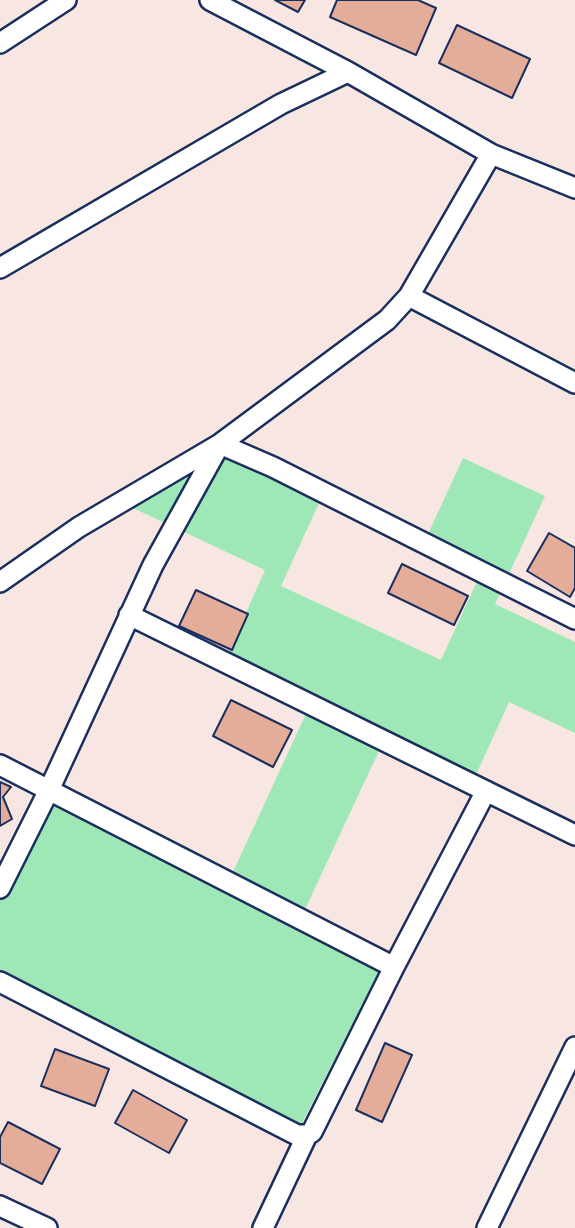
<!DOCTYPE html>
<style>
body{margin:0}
canvas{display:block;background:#f7e6e1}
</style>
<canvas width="575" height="1228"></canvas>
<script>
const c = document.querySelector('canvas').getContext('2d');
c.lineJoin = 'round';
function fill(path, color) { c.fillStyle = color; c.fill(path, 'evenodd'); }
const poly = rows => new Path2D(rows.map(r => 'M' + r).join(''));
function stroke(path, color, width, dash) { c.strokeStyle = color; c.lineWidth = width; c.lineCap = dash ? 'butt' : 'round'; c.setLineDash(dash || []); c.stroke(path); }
fill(poly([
 [226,443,325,490,281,586,441,660,481,573,423,545,463,458,545,496,495,604,575,642,575,733,509,702,473,781,385,738,300,920,384,961,300,1127,0,985,0,891,48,786,233,872,310,705,223,664,265,570,133,508]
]), '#9ee7b7');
const building = poly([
 [275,0,305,0,298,12,275,0],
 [337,0,418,0,436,8,416,55,330,17,337,0],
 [457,25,530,59,512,98,439,63,457,25],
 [549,533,575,548,575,588,570,597,527,571,549,533],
 [402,564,468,596,454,625,388,593,402,564],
 [196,590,248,614,232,650,179,626,196,590],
 [231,700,292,730,273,767,213,736,231,700],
 [0,782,11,787,3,797,12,819,0,826,0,782],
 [385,1043,412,1055,382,1122,356,1110,385,1043],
 [55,1049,109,1069,95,1106,41,1086,55,1049],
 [133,1090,187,1120,169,1153,115,1123,133,1090],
 [8,1122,60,1149,42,1184,0,1163,0,1137,8,1122]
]);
fill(building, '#e4ad9a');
stroke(building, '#1b2f5e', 2);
const minor = poly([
 [210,0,348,72,491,154,575,188],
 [0,43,66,0],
 [0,268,281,104,348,72],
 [409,296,575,383],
 [0,582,79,527,220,444,387,320,409,296,491,154],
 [129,615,575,835],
 [0,765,394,967],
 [0,888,49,790,153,565,220,444,273,467,575,619],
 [0,982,297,1135,307,1135,312,1132,394,967,486,791],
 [0,1206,47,1228],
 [263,1228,307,1135],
 [487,1228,575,1047]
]);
stroke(minor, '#1b2f5e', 24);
stroke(minor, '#fff', 19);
</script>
